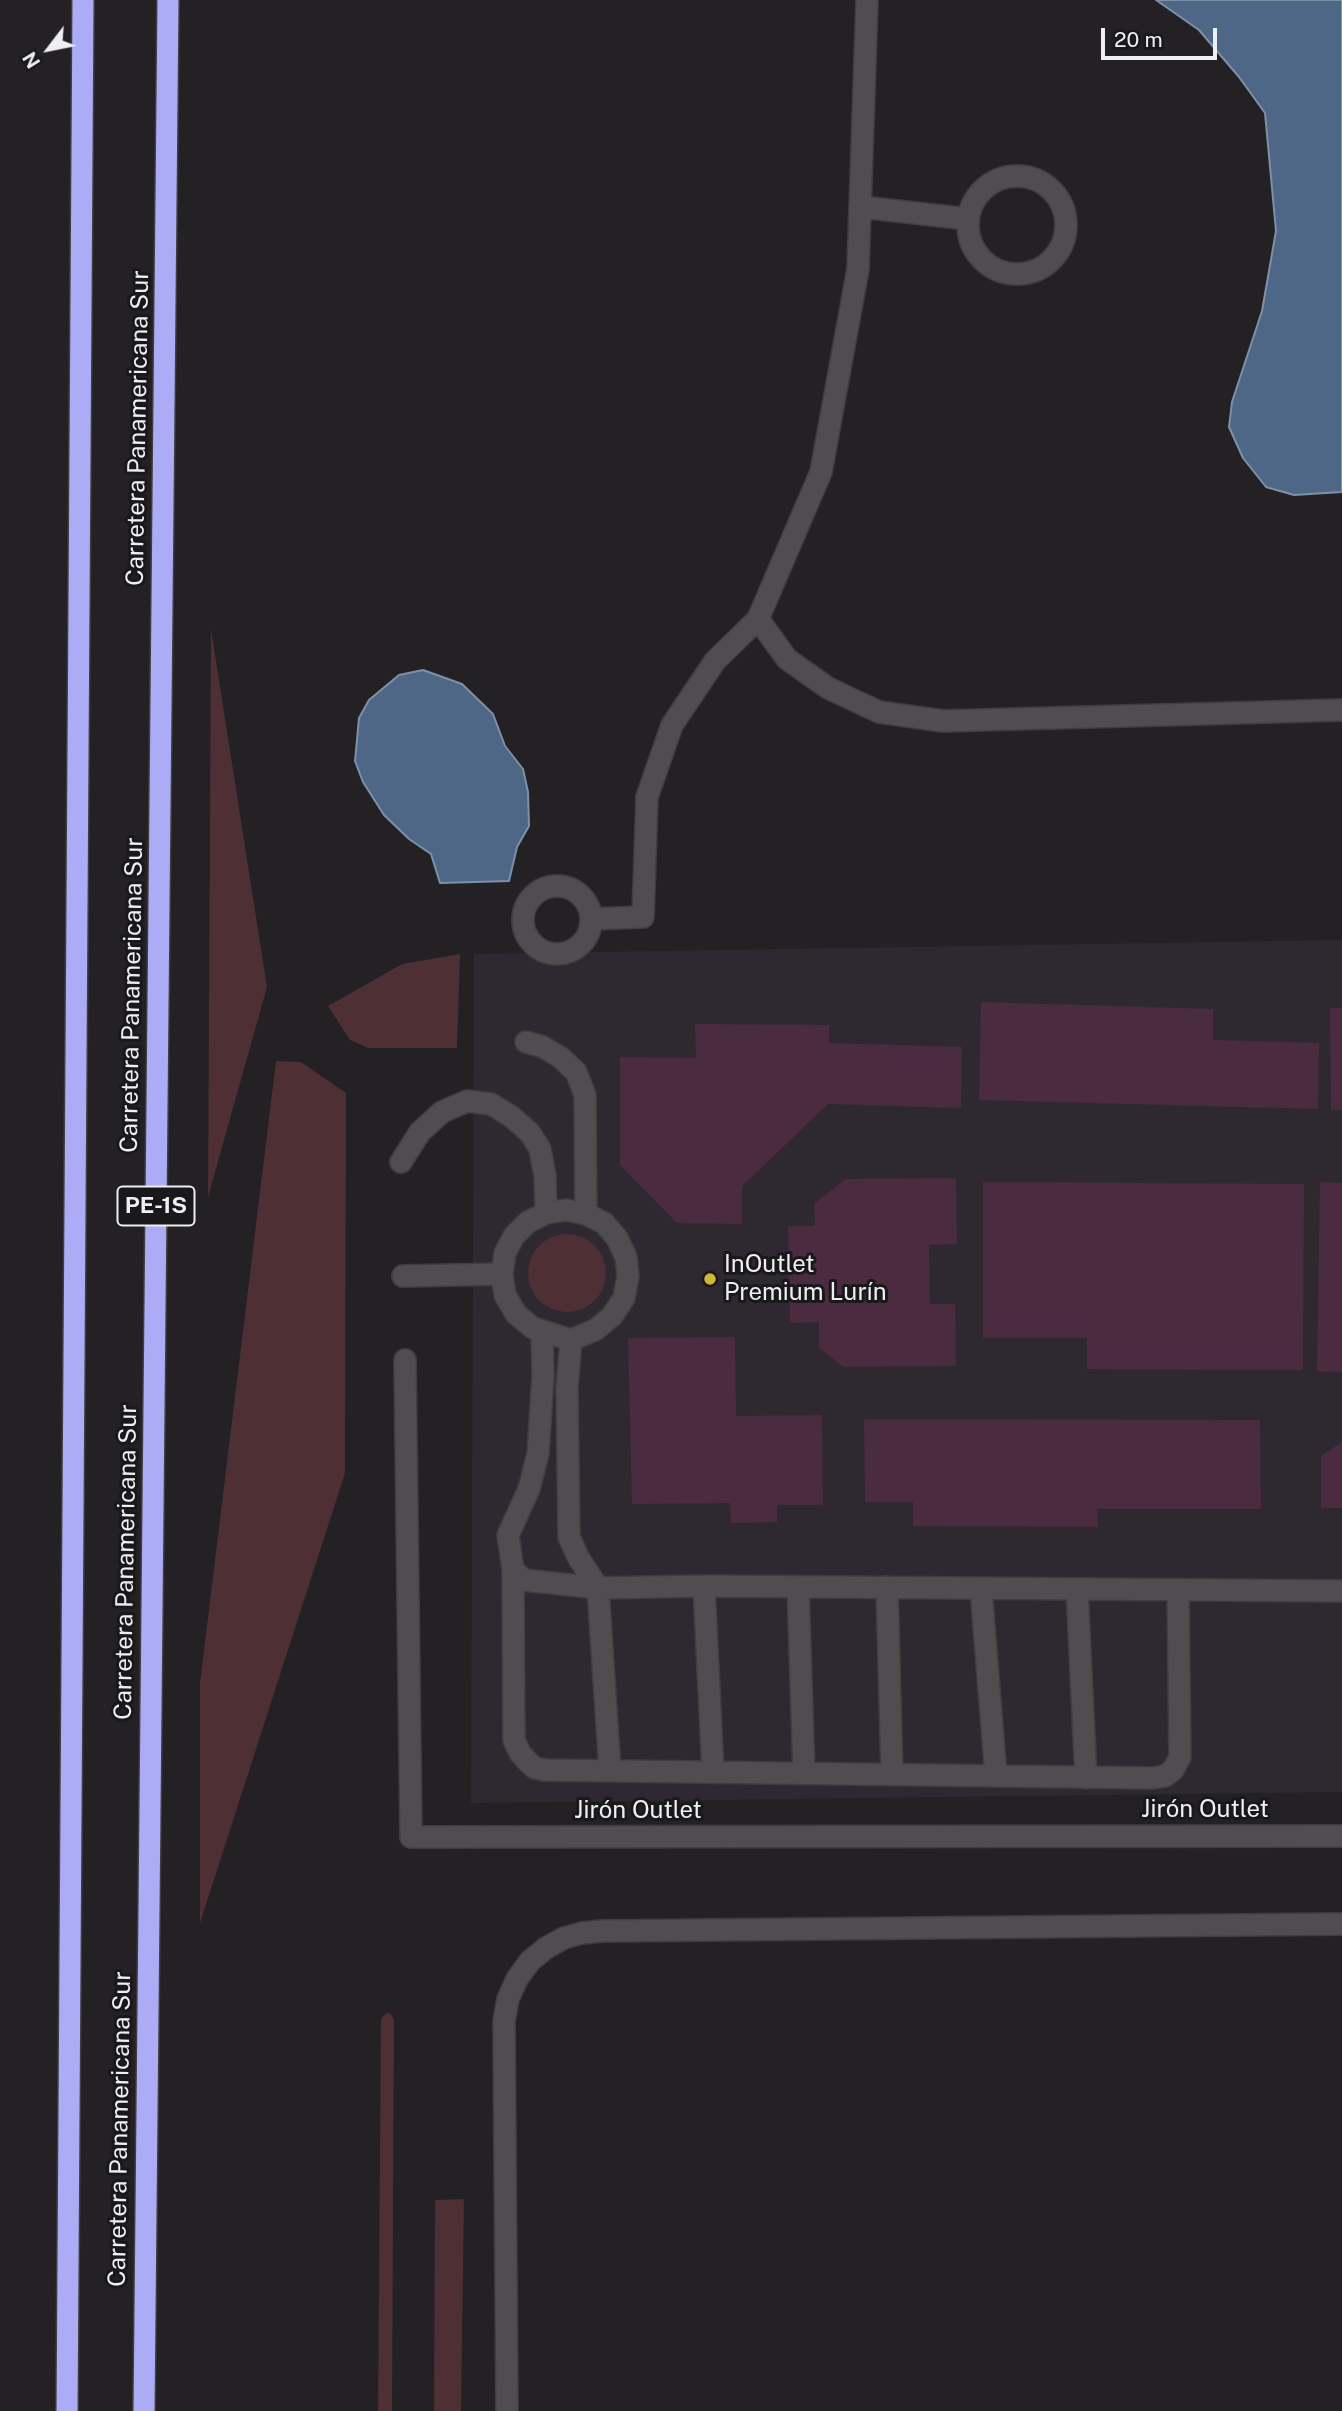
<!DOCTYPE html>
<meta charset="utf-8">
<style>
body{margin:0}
#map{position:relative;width:1342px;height:2411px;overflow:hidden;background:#232124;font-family:"Public Sans",sans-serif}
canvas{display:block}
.north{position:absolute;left:14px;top:14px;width:70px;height:70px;-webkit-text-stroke:5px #19181a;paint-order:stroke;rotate:238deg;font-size:19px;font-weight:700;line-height:28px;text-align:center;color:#efeef0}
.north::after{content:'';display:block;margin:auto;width:24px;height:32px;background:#efeef0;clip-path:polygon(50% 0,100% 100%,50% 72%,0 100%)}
.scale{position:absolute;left:1101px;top:28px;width:116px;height:32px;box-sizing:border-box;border:4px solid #efeef0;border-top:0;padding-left:9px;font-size:21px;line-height:24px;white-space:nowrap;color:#efeef0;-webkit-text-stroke:5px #19181a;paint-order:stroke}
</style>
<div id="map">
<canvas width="1342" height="2411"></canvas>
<div class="north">N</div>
<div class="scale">20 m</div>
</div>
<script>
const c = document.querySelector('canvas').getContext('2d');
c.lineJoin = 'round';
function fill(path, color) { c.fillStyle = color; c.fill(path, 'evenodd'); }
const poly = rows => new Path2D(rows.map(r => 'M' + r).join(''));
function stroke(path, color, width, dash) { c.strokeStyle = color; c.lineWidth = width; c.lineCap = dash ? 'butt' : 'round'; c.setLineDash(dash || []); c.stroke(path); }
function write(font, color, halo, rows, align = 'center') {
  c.font = font + ' "Public Sans",sans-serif'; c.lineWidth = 6; c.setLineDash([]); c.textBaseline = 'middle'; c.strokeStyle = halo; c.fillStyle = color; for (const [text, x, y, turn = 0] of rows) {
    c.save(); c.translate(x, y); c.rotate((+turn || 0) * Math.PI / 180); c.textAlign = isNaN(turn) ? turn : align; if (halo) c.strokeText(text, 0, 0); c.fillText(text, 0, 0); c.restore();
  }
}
fill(poly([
 [1342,940,1342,1792,471,1803,474,954]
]), '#2e2931');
fill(poly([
 [211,629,267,987,208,1197],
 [460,954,457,1048,368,1048,350,1040,328,1006,402,964],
 [276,1061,301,1062,346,1093,345,1473,200,1923,200,1683],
 '528 1273a39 39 0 1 1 78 0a39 39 0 1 1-78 0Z',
 [387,2013,391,2014,394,2020,392,2411,378,2411,381,2020,383,2016],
 [464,2199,461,2411,434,2411,435,2200]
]), '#4e2f33');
const water = poly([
 [1156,0,1342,0,1342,492,1294,495,1266,487,1243,458,1229,427,1232,402,1262,311,1276,231,1265,113,1239,77,1199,30,1156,0],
 [423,670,462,684,493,714,505,746,523,769,528,792,529,826,517,847,509,881,440,883,431,854,409,839,384,815,363,782,355,761,359,718,369,700,399,675,423,670]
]);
fill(water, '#4e6786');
stroke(water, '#7e90a6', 2);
fill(poly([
 [981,1002,1213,1009,1213,1040,1319,1043,1318,1109,979,1100],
 [1330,1008,1342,1008,1342,1110,1331,1110],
 [695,1024,829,1025,829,1043,962,1047,961,1108,828,1104,742,1186,742,1224,677,1223,620,1165,620,1057,696,1058],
 [956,1178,957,1244,929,1245,930,1304,955,1304,956,1366,844,1367,819,1348,819,1322,790,1323,788,1226,815,1226,814,1204,846,1179],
 [983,1182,1304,1184,1303,1370,1087,1369,1087,1338,983,1338],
 [1320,1182,1342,1183,1342,1372,1317,1371],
 [735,1337,736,1416,822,1415,823,1505,777,1505,777,1522,731,1523,730,1503,632,1504,628,1338],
 [864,1419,1260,1420,1261,1509,1097,1509,1098,1527,913,1526,913,1502,865,1502],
 [1342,1442,1342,1508,1321,1508,1321,1456]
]), '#4b2b40');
const minor = poly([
 '968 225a49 49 0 1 1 98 0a49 49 0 1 1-98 0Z',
 [861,207,968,219],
 [758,619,787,659,828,688,879,712,943,721,1342,710],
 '523 920a34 34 0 1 1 68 0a34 34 0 1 1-68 0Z',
 [591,919,643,917,647,797,672,725,715,661,758,619,821,472,858,269,867,0],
 [526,1042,543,1047,560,1057,576,1072,585,1095,586,1214],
 [401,1162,420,1132,442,1112,467,1101,491,1104,512,1117,530,1133,540,1149,545,1176,546,1213],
 [566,1210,586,1214,604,1223,617,1238,626,1257,628,1276,624,1298,612,1316,595,1330,571,1340,533,1328,516,1314,505,1295,502,1274,505,1253,514,1236,528,1222,546,1213,566,1210],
 [403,1276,502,1274],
 [542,1331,543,1375,538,1454,529,1489,508,1535,513,1570,524,1580,598,1588,704,1586,1342,1591],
 [571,1340,567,1387,569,1537,578,1557,598,1588,610,1771],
 [405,1360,411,1837,1342,1836],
 [513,1570,514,1740,520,1753,528,1762,535,1768,544,1770,1153,1778,1165,1776,1173,1770,1180,1757,1178,1590],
 [704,1586,713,1772],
 [798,1587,804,1773],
 [887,1587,892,1775],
 [981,1589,996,1776],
 [1077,1589,1086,1778],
 [507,2411,504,2021,508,1999,517,1979,530,1961,546,1948,564,1938,582,1933,602,1931,1342,1924]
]);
const highway = poly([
 [67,2411,83,0],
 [144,2411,168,0]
]);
stroke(minor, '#3e3d3f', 24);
stroke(highway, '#3e3d3f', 24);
stroke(minor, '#4f4d50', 21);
stroke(highway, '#abacf5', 21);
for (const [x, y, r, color] of [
 [710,1279,7,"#d1b736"]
]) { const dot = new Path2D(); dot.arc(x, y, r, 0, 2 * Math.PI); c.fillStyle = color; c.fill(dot); stroke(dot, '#19181a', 2.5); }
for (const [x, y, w] of [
 [156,1206,77]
]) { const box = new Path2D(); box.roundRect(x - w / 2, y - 19.5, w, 39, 5); c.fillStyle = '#19181a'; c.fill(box); stroke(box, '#efeef0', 2); }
write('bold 23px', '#efeef0', null, [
 ["PE-1S",156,1206]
]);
write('24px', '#efeef0', '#19181a', [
 ["Carretera Panamericana Sur",138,428,-89],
 ["Carretera Panamericana Sur",132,995,-89],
 ["Carretera Panamericana Sur",126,1562,-89],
 ["Jirón Outlet",1205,1810],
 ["Jirón Outlet",638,1811],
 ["Carretera Panamericana Sur",120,2129,-89]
]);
write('24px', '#efeef0', '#19181a', [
 ["InOutlet",724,1265],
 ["Premium Lurín",724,1293]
], 'left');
</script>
